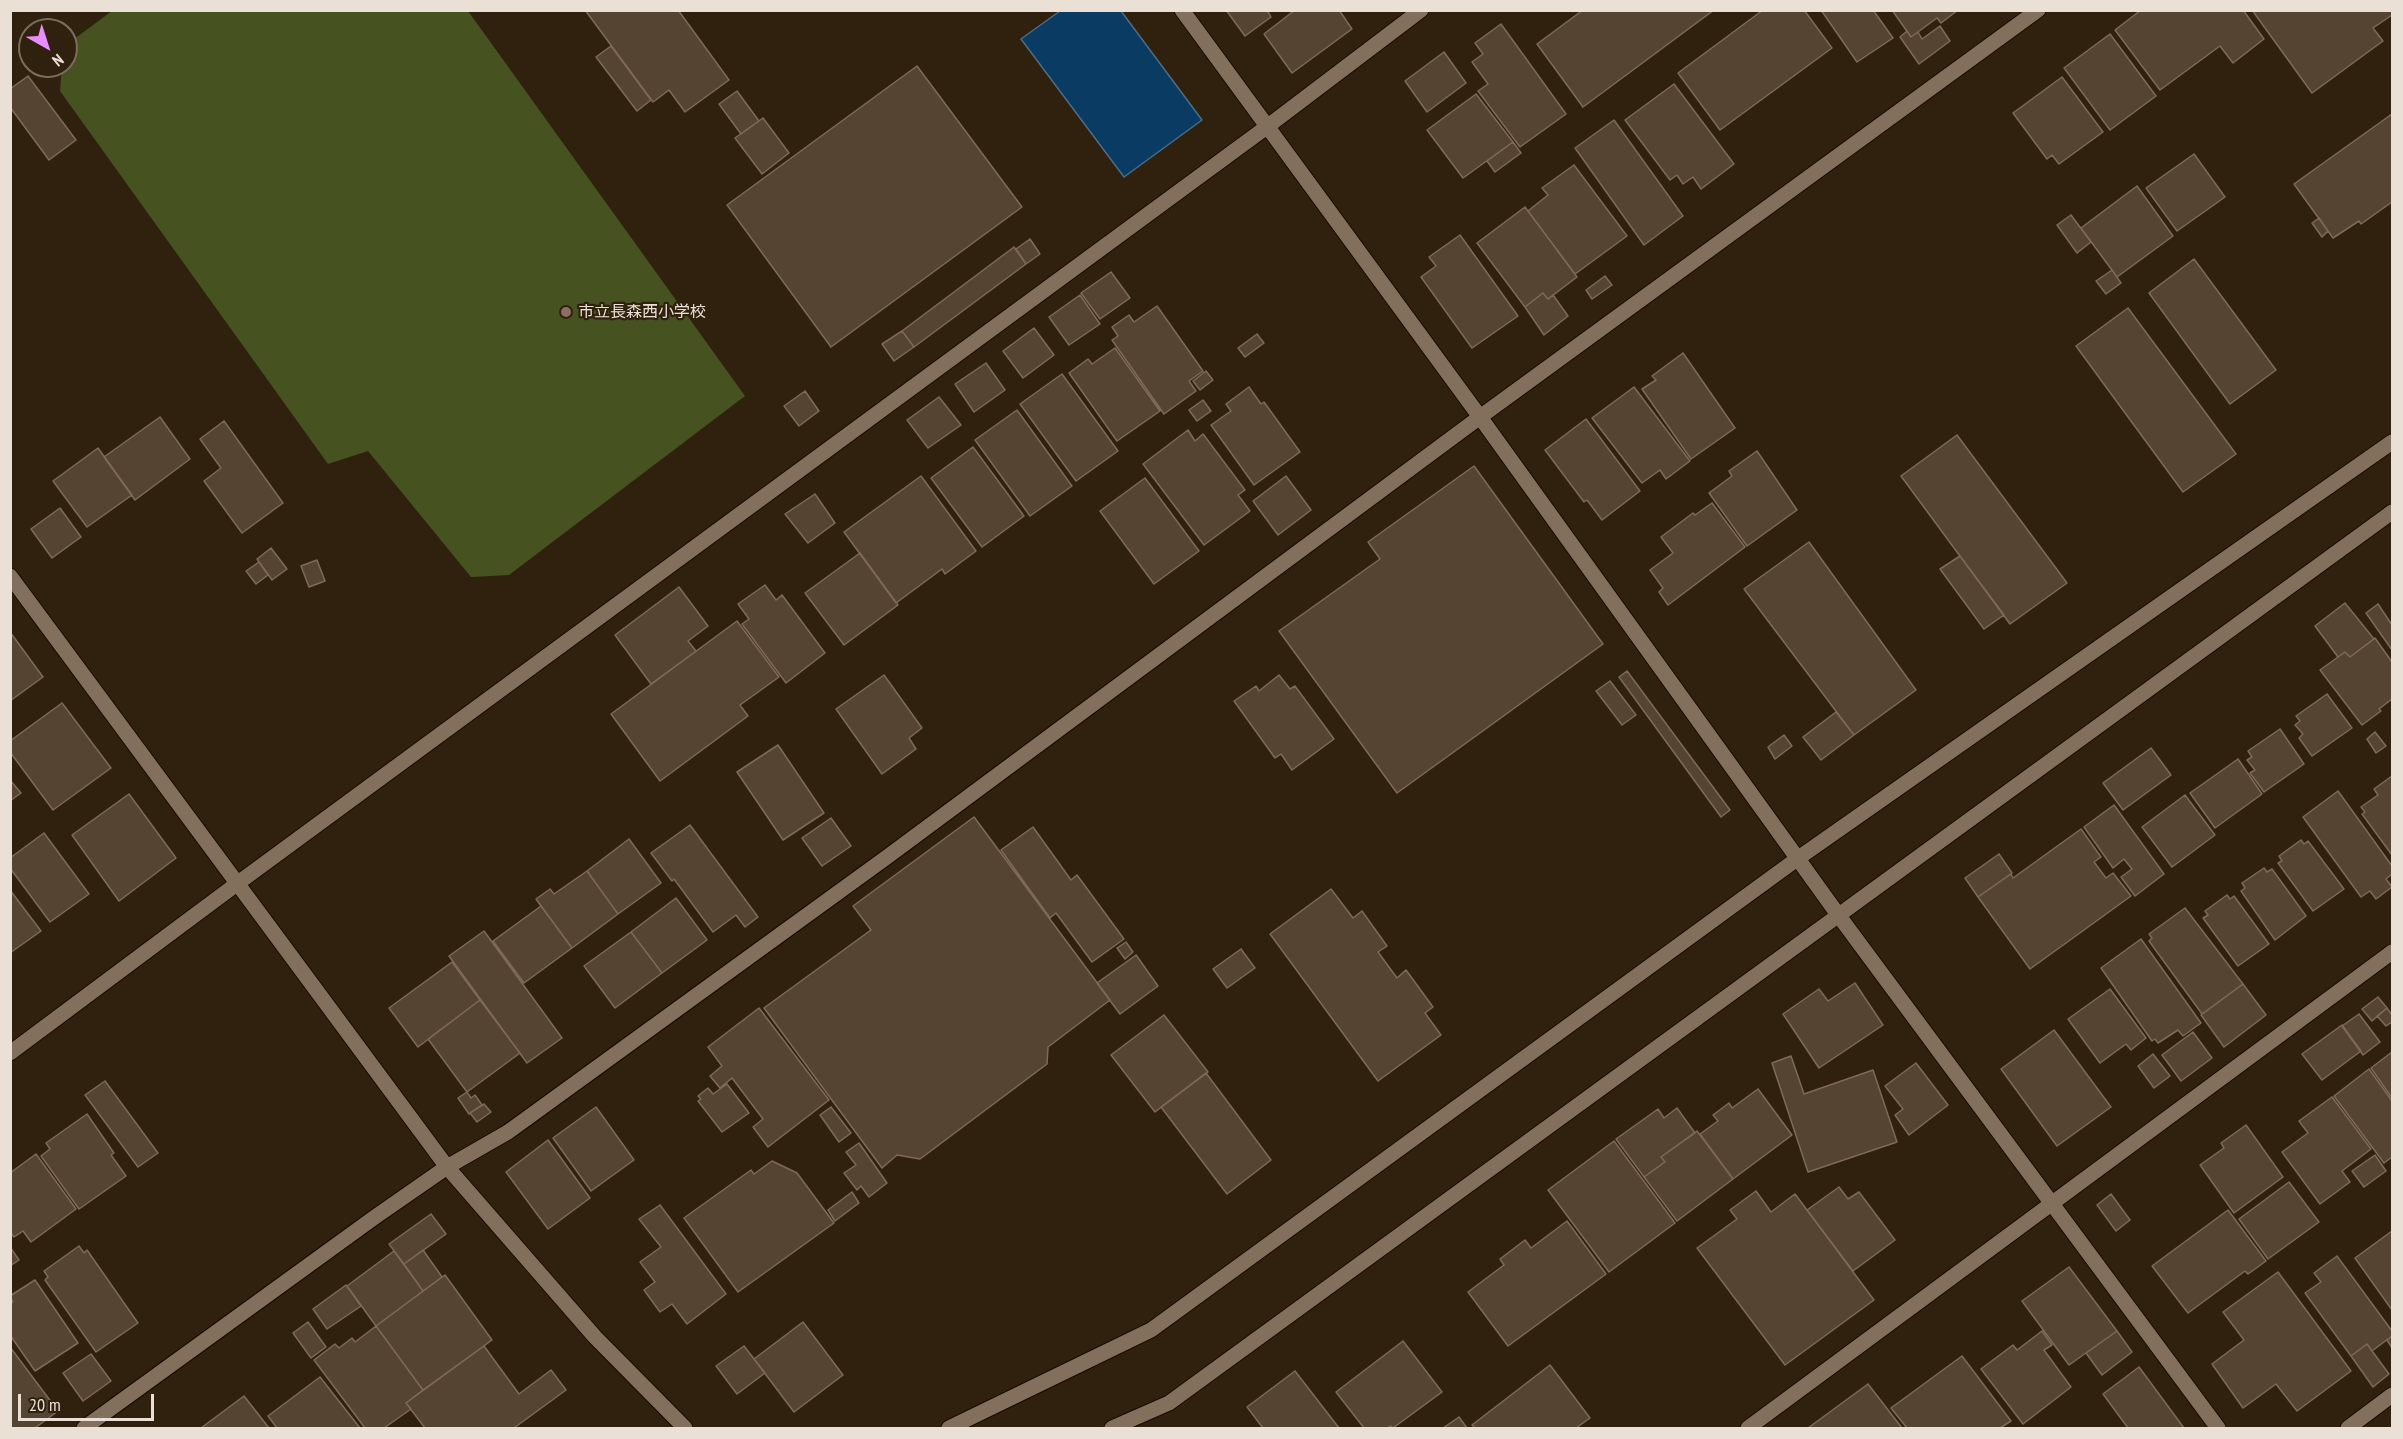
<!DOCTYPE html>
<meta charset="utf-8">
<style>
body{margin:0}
#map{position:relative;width:2403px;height:1439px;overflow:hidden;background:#30210f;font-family:"PT Sans Narrow",sans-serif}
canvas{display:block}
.frame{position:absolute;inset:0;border:12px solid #ebe0d5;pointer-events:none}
.north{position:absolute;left:18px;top:18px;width:60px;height:60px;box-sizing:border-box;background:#30210f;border:2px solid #7b6d5e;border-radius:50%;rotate:141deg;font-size:16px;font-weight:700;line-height:24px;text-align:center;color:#ebe0d5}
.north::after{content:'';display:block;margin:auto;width:21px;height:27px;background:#e98dfe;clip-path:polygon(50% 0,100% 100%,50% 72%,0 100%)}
.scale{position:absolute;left:18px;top:1394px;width:136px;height:27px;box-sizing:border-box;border:3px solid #ebe0d5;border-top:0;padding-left:8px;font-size:18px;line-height:21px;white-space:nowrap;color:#ebe0d5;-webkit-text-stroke:4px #30210f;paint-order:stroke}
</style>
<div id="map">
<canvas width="2403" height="1439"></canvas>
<div class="frame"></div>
<div class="north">N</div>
<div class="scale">20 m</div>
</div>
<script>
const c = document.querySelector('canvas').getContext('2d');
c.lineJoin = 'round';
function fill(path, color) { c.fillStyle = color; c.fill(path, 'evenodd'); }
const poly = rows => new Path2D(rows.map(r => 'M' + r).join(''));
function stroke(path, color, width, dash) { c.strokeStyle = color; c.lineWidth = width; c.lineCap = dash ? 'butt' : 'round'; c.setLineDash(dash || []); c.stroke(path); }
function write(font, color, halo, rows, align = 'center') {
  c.font = font + ' "PT Sans Narrow","Noto Sans JP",sans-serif'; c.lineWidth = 4.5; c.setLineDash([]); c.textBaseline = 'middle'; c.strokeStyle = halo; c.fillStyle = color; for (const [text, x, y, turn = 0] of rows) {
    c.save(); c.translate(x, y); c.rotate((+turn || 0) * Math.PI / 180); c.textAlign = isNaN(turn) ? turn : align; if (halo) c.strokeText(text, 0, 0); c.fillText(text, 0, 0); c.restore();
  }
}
fill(poly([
 [112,11,468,11,745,396,509,575,471,577,368,451,328,464,60,91,62,66,66,66,66,45]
]), '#465320');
const water = poly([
 [1060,11,1121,11,1202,120,1124,177,1021,39,1060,11]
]);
fill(water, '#093b63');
stroke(water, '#4d6c85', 1.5);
const building = poly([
 [585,10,678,10,729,80,685,112,669,90,653,102,585,10],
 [1226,10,1267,10,1271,17,1245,36,1226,10],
 [1295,10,1339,10,1352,29,1292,73,1264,34,1295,10],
 [1583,10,1714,10,1583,107,1537,44,1583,10],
 [1763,10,1804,10,1832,48,1720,130,1678,73,1763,10],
 [1821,10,1873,10,1893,38,1857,62,1821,10],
 [1892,10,1958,10,1941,23,1937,18,1911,37,1892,10],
 [2141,10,2243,10,2264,39,2233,63,2220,46,2160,90,2115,30,2141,10],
 [2252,10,2392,10,2392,15,2373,28,2383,41,2312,93,2252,10],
 [1501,24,1566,114,1520,147,1478,91,1488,84,1472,62,1483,54,1475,43,1501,24],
 [1940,26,1950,41,1919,64,1900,37,1907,31,1911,37,1918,32,1922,39,1940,26],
 [2110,34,2156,96,2110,130,2064,68,2110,34],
 [611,46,651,100,637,111,596,57,611,46],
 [1444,52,1466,83,1427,112,1405,81,1444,52],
 [917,66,1022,207,831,347,727,205,917,66],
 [28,76,76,140,49,160,10,107,10,89,28,76],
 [2062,77,2103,132,2059,164,2052,155,2047,159,2013,113,2062,77],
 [1674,84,1734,164,1701,189,1693,177,1683,184,1677,175,1670,180,1625,120,1674,84],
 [737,91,759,121,741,134,719,104,737,91],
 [1476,94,1513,142,1463,178,1427,130,1476,94],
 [2392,114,2392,202,2361,224,2359,221,2333,238,2294,184,2392,114],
 [763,118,789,153,762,174,735,138,763,118],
 [1614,120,1683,216,1644,245,1575,148,1614,120],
 [1513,142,1521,153,1495,172,1487,161,1513,142],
 [2194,154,2225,197,2177,231,2146,188,2194,154],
 [1574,165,1627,236,1575,274,1528,211,1548,195,1542,188,1574,165],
 [2137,186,2173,236,2117,277,2081,228,2137,186],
 [1525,207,1577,277,1548,299,1543,293,1525,307,1477,243,1525,207],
 [2071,215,2091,242,2077,253,2057,225,2071,215],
 [2319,218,2328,231,2322,237,2312,223,2319,218],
 [1460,235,1518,316,1472,348,1421,277,1436,266,1429,257,1460,235],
 [1030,239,1040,254,1026,264,1016,249,1030,239],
 [1014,247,1026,264,914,347,902,331,1014,247],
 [2194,259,2276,370,2230,404,2149,293,2194,259],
 [2112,270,2121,283,2106,294,2096,281,2112,270],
 [1111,272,1130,298,1100,319,1081,293,1111,272],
 [1605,276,1612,285,1592,299,1586,290,1605,276],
 [1543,293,1548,299,1553,295,1568,316,1544,335,1525,307,1543,293],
 [1080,295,1100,324,1069,345,1049,317,1080,295],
 [1157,306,1203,371,1189,381,1196,391,1164,414,1112,340,1118,336,1112,327,1129,315,1134,322,1157,306],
 [2128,308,2236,454,2183,492,2076,346,2128,308],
 [1034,328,1054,355,1023,378,1003,351,1034,328],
 [902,331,914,347,894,361,882,344,902,331],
 [1257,334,1264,343,1245,357,1238,348,1257,334],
 [1115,348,1160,411,1117,441,1069,373,1088,359,1092,364,1115,348],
 [1683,353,1735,428,1691,459,1642,389,1656,380,1652,376,1683,353],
 [986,363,1005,390,974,412,955,384,986,363],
 [1206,371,1213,380,1200,390,1193,381,1206,371],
 [1062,374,1118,451,1076,481,1020,404,1062,374],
 [1249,387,1261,404,1264,402,1300,452,1254,485,1211,425,1231,411,1226,404,1249,387],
 [1634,387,1690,461,1666,479,1660,470,1642,483,1592,418,1634,387],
 [805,391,819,411,799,426,784,406,805,391],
 [939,397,961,425,928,448,907,420,939,397],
 [1203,400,1211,411,1197,421,1189,410,1203,400],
 [1017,410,1072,486,1030,516,975,440,1017,410],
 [160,417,190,459,135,500,104,457,160,417],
 [1586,419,1640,491,1602,520,1587,500,1584,502,1545,450,1586,419],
 [224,421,283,503,242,533,204,481,221,468,200,439,224,421],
 [1188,430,1195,441,1203,434,1245,490,1238,495,1250,511,1204,545,1143,464,1188,430],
 [1957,435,2067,583,2010,624,1901,476,1957,435],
 [973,447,1024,516,982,547,931,478,973,447],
 [98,448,132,495,87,527,53,481,98,448],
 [1757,451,1797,510,1747,546,1709,493,1732,476,1729,471,1757,451],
 [1474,466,1603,644,1397,793,1279,631,1380,559,1368,542,1474,466],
 [921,476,976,551,945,574,942,569,896,603,844,532,921,476],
 [1286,476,1311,510,1278,535,1253,501,1286,476],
 [1145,478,1199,551,1154,584,1100,511,1145,478],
 [815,494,835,523,808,543,785,514,815,494],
 [1712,503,1745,547,1668,605,1659,592,1663,588,1650,570,1673,553,1661,537,1693,513,1695,515,1712,503],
 [60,508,81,537,52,558,31,529,60,508],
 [1809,542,1916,690,1854,735,1744,589,1809,542],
 [271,548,287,569,272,580,257,559,271,548],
 [860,553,898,605,844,645,805,593,860,553],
 [1960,556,2004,615,1984,629,1940,569,1960,556],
 [317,560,325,581,309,587,301,566,317,560],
 [259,562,268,575,256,584,246,571,259,562],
 [765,585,776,600,782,595,825,653,786,683,742,624,749,619,738,604,765,585],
 [679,587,708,626,688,641,696,651,651,684,615,635,679,587],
 [2345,603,2374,639,2350,657,2345,652,2338,657,2315,626,2345,603],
 [2378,604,2392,625,2392,650,2366,613,2378,604],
 [737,621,779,677,740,705,748,716,660,781,611,714,737,621],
 [10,632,43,677,10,701,10,632],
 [2375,638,2392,662,2392,699,2379,709,2381,711,2362,725,2320,670,2345,652,2350,657,2375,638],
 [1627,671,1730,810,1721,817,1619,677,1627,671],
 [884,675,922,728,909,738,916,749,882,774,836,709,884,675],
 [1279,675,1290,689,1295,686,1334,739,1292,770,1281,754,1275,758,1234,701,1256,686,1259,691,1279,675],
 [1610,681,1636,715,1622,725,1596,691,1610,681],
 [2327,694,2352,728,2312,756,2299,738,2303,734,2295,725,2300,721,2296,716,2327,694],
 [62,703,111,768,53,810,10,752,10,741,62,703],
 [1836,712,1854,735,1821,760,1803,737,1836,712],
 [2280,729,2304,764,2264,792,2250,773,2255,770,2247,760,2252,757,2248,751,2280,729],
 [2375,732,2386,746,2376,753,2367,739,2375,732],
 [1784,735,1792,746,1775,759,1768,747,1784,735],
 [778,745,824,813,783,840,737,772,778,745],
 [2151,748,2171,775,2123,810,2103,783,2151,748],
 [2238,759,2262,794,2215,828,2190,793,2238,759],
 [2392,776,2392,855,2362,814,2365,812,2361,807,2378,795,2374,789,2392,776],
 [10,780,21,793,10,801,10,780],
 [2338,791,2392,866,2392,874,2386,879,2392,887,2376,899,2370,891,2361,897,2303,817,2338,791],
 [129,794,176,858,119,901,72,835,129,794],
 [2185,795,2215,835,2172,867,2142,827,2185,795],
 [2114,805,2164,874,2135,896,2121,877,2132,869,2124,859,2113,868,2084,827,2114,805],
 [974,817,1110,1000,1048,1047,1047,1064,920,1159,897,1155,882,1168,764,1008,871,930,853,906,974,817],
 [831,818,851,846,822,866,802,838,831,818],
 [690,825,758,917,745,927,736,915,713,932,674,879,672,881,651,853,690,825],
 [1033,827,1071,880,1077,875,1124,939,1092,962,1056,913,1050,918,1001,850,1033,827],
 [2081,829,2101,857,2094,862,2106,878,2113,873,2131,896,2030,969,1978,897,2011,874,2013,878,2081,829],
 [44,833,89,894,50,922,10,868,10,858,44,833],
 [629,839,661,883,618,914,587,871,629,839],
 [2301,840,2304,844,2308,841,2344,889,2313,911,2278,863,2282,861,2279,856,2301,840],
 [1999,854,2012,873,1978,897,1965,878,1999,854],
 [2264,868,2267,872,2272,869,2306,916,2275,940,2241,891,2245,888,2242,883,2264,868],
 [587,871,618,914,572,948,536,899,550,889,554,894,587,871],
 [1331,889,1353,918,1362,911,1387,946,1378,952,1397,978,1406,970,1433,1007,1425,1013,1441,1035,1378,1081,1270,934,1331,889],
 [10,890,41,931,10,953,10,890],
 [2227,895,2230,899,2234,896,2269,944,2238,966,2203,918,2208,915,2205,911,2227,895],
 [676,898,707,940,662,973,631,932,676,898],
 [541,906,572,948,524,983,493,941,541,906],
 [2185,908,2243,984,2202,1014,2149,941,2152,938,2149,934,2185,908],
 [484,931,562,1038,527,1063,449,956,484,931],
 [631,932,662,973,615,1008,584,966,631,932],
 [2141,939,2201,1023,2183,1036,2178,1030,2158,1043,2155,1039,2152,1041,2101,968,2141,939],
 [1126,942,1133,952,1125,959,1117,948,1126,942],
 [1241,949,1255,968,1227,988,1213,969,1241,949],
 [1136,955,1158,986,1120,1014,1097,983,1136,955],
 [452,962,480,1000,418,1047,389,1008,452,962],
 [1855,983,1883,1025,1819,1068,1783,1014,1819,989,1828,1001,1855,983],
 [2243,984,2266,1015,2224,1047,2201,1015,2243,984],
 [2110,989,2146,1038,2131,1050,2126,1044,2100,1063,2068,1019,2110,989],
 [2378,997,2387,1008,2372,1021,2362,1009,2378,997],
 [480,1000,520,1053,467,1092,428,1039,480,1000],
 [759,1008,829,1100,768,1147,753,1127,763,1119,732,1078,720,1088,710,1076,722,1066,708,1047,759,1008],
 [2387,1008,2392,1015,2392,1022,2386,1026,2377,1016,2387,1008],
 [2359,1014,2380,1042,2363,1055,2342,1026,2359,1014],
 [1164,1015,1208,1072,1155,1112,1111,1055,1164,1015],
 [2342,1025,2361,1051,2322,1080,2302,1054,2342,1025],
 [2054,1030,2111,1107,2057,1146,2001,1069,2054,1030],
 [2193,1032,2212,1058,2181,1081,2162,1055,2193,1032],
 [2392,1052,2392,1098,2371,1068,2392,1052],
 [2153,1054,2170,1076,2154,1088,2138,1066,2153,1054],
 [1791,1056,1804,1094,1873,1070,1897,1142,1808,1172,1772,1063,1791,1056],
 [1916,1063,1948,1105,1909,1135,1895,1115,1903,1109,1885,1086,1916,1063],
 [2369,1069,2392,1101,2392,1157,2384,1163,2334,1096,2369,1069],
 [1206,1073,1271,1160,1227,1194,1161,1107,1206,1073],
 [105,1081,158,1153,138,1167,85,1095,105,1081],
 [727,1084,749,1113,722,1132,698,1101,701,1099,698,1096,708,1088,713,1094,727,1084],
 [1758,1089,1792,1135,1733,1179,1700,1134,1718,1121,1713,1115,1729,1103,1732,1108,1758,1089],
 [467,1092,471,1098,475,1095,482,1105,469,1114,458,1098,467,1092],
 [2332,1097,2371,1149,2342,1171,2350,1182,2320,1204,2282,1152,2308,1133,2299,1121,2332,1097],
 [484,1104,491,1112,477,1122,470,1113,484,1104],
 [596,1107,634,1160,591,1191,553,1138,596,1107],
 [831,1107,851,1133,839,1142,820,1115,831,1107],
 [1677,1108,1695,1133,1661,1157,1665,1162,1644,1177,1616,1139,1658,1109,1664,1118,1677,1108],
 [87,1114,114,1153,111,1155,126,1176,79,1209,41,1156,50,1149,46,1143,87,1114],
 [2246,1125,2283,1177,2234,1213,2200,1165,2224,1148,2221,1143,2246,1125],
 [1697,1131,1733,1179,1677,1221,1644,1177,1665,1162,1661,1157,1697,1131],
 [548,1140,590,1198,548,1229,506,1172,548,1140],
 [1614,1141,1675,1223,1609,1272,1548,1190,1614,1141],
 [859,1143,887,1183,869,1197,861,1186,857,1190,844,1173,856,1165,846,1152,859,1143],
 [36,1154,76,1209,31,1242,23,1231,14,1237,10,1232,10,1173,36,1154],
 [2375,1155,2386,1171,2364,1187,2352,1171,2375,1155],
 [772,1161,797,1173,834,1223,738,1292,684,1218,751,1170,754,1174,772,1161],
 [2289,1182,2319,1222,2268,1259,2239,1219,2289,1182],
 [1839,1187,1848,1199,1859,1192,1895,1240,1853,1271,1807,1210,1839,1187],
 [1756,1191,1771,1212,1795,1194,1874,1300,1785,1365,1697,1248,1737,1219,1730,1210,1756,1191],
 [852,1192,859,1203,835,1221,828,1210,852,1192],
 [2111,1194,2130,1220,2116,1231,2097,1205,2111,1194],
 [660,1205,726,1294,687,1324,672,1304,660,1312,644,1290,655,1282,640,1262,661,1247,639,1219,660,1205],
 [2228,1210,2266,1261,2248,1274,2245,1271,2188,1313,2152,1266,2228,1210],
 [431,1214,446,1234,404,1264,389,1244,431,1214],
 [1567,1221,1606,1274,1508,1346,1468,1292,1504,1265,1500,1259,1525,1240,1531,1248,1567,1221],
 [2392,1231,2392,1310,2355,1258,2392,1231],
 [79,1246,84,1253,87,1250,138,1323,96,1352,45,1280,48,1277,44,1271,79,1246],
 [10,1247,19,1260,10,1266,10,1247],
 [423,1250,442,1277,423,1291,404,1264,423,1250],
 [394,1251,423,1291,376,1326,347,1286,394,1251],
 [2337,1256,2392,1331,2392,1336,2372,1351,2367,1344,2351,1356,2305,1293,2321,1282,2314,1273,2337,1256],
 [2069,1267,2117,1331,2069,1365,2022,1301,2069,1267],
 [2278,1272,2351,1371,2297,1411,2276,1384,2243,1408,2212,1364,2244,1340,2223,1312,2278,1272],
 [445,1275,492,1340,423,1390,376,1326,445,1275],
 [35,1280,78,1343,35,1371,10,1335,10,1304,13,1302,10,1296,35,1280],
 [346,1285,361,1306,327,1329,313,1309,346,1285],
 [308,1322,326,1347,311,1358,293,1333,308,1322],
 [803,1322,843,1375,794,1412,754,1359,803,1322],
 [376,1326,423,1390,406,1403,411,1409,384,1428,365,1428,314,1360,335,1344,339,1348,352,1338,355,1342,376,1326],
 [2042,1331,2052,1345,2044,1350,2071,1387,2023,1424,1981,1369,2013,1345,2017,1350,2042,1331],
 [2117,1331,2132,1352,2102,1375,2086,1353,2117,1331],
 [2392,1336,2392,1348,2387,1340,2392,1336],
 [1403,1341,1442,1392,1393,1428,1391,1426,1387,1428,1364,1428,1336,1392,1403,1341],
 [2367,1344,2389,1374,2373,1387,2351,1356,2367,1344],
 [484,1346,519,1394,551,1370,566,1390,514,1428,425,1428,406,1403,484,1346],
 [744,1346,765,1373,737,1394,716,1366,744,1346],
 [10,1347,58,1411,35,1428,10,1428,10,1347],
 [91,1354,111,1381,83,1401,63,1373,91,1354],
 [1962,1356,2011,1421,2000,1428,1907,1428,1891,1408,1962,1356],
 [1550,1365,1590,1418,1576,1428,1475,1428,1472,1425,1550,1365],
 [2139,1367,2184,1428,2128,1428,2103,1394,2139,1367],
 [1295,1371,1339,1428,1263,1428,1247,1407,1295,1371],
 [320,1377,360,1428,277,1428,268,1416,320,1377],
 [1868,1384,1902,1428,1808,1428,1868,1384],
 [244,1396,269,1428,201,1428,244,1396],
 [1459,1417,1467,1428,1443,1428,1459,1417]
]);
fill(building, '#554431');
stroke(building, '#7d6b57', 1.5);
const minor = poly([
 [1182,10,1480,417,1839,916,2218,1428],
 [10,1053,238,883,1268,126,1421,10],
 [84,1428,375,1217,447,1167,508,1132,887,857,1480,417,2038,10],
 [1748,1428,2392,952],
 [2348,1428,2392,1395]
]);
const tertiary = poly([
 [10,576,447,1167,595,1337,685,1428],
 [949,1428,1151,1330,1797,859,2392,442],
 [1112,1428,1169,1403,2392,512]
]);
stroke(minor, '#180a00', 17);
stroke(tertiary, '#180a00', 17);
stroke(minor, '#82705c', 15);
stroke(tertiary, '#82705c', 15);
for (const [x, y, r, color] of [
 [566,312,6,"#8d6e63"]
]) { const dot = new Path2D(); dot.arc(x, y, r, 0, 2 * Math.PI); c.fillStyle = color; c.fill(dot); stroke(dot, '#30210f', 2); }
write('16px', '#ebe0d5', '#30210f', [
 ["市立長森西小学校",578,312]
], 'left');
</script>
